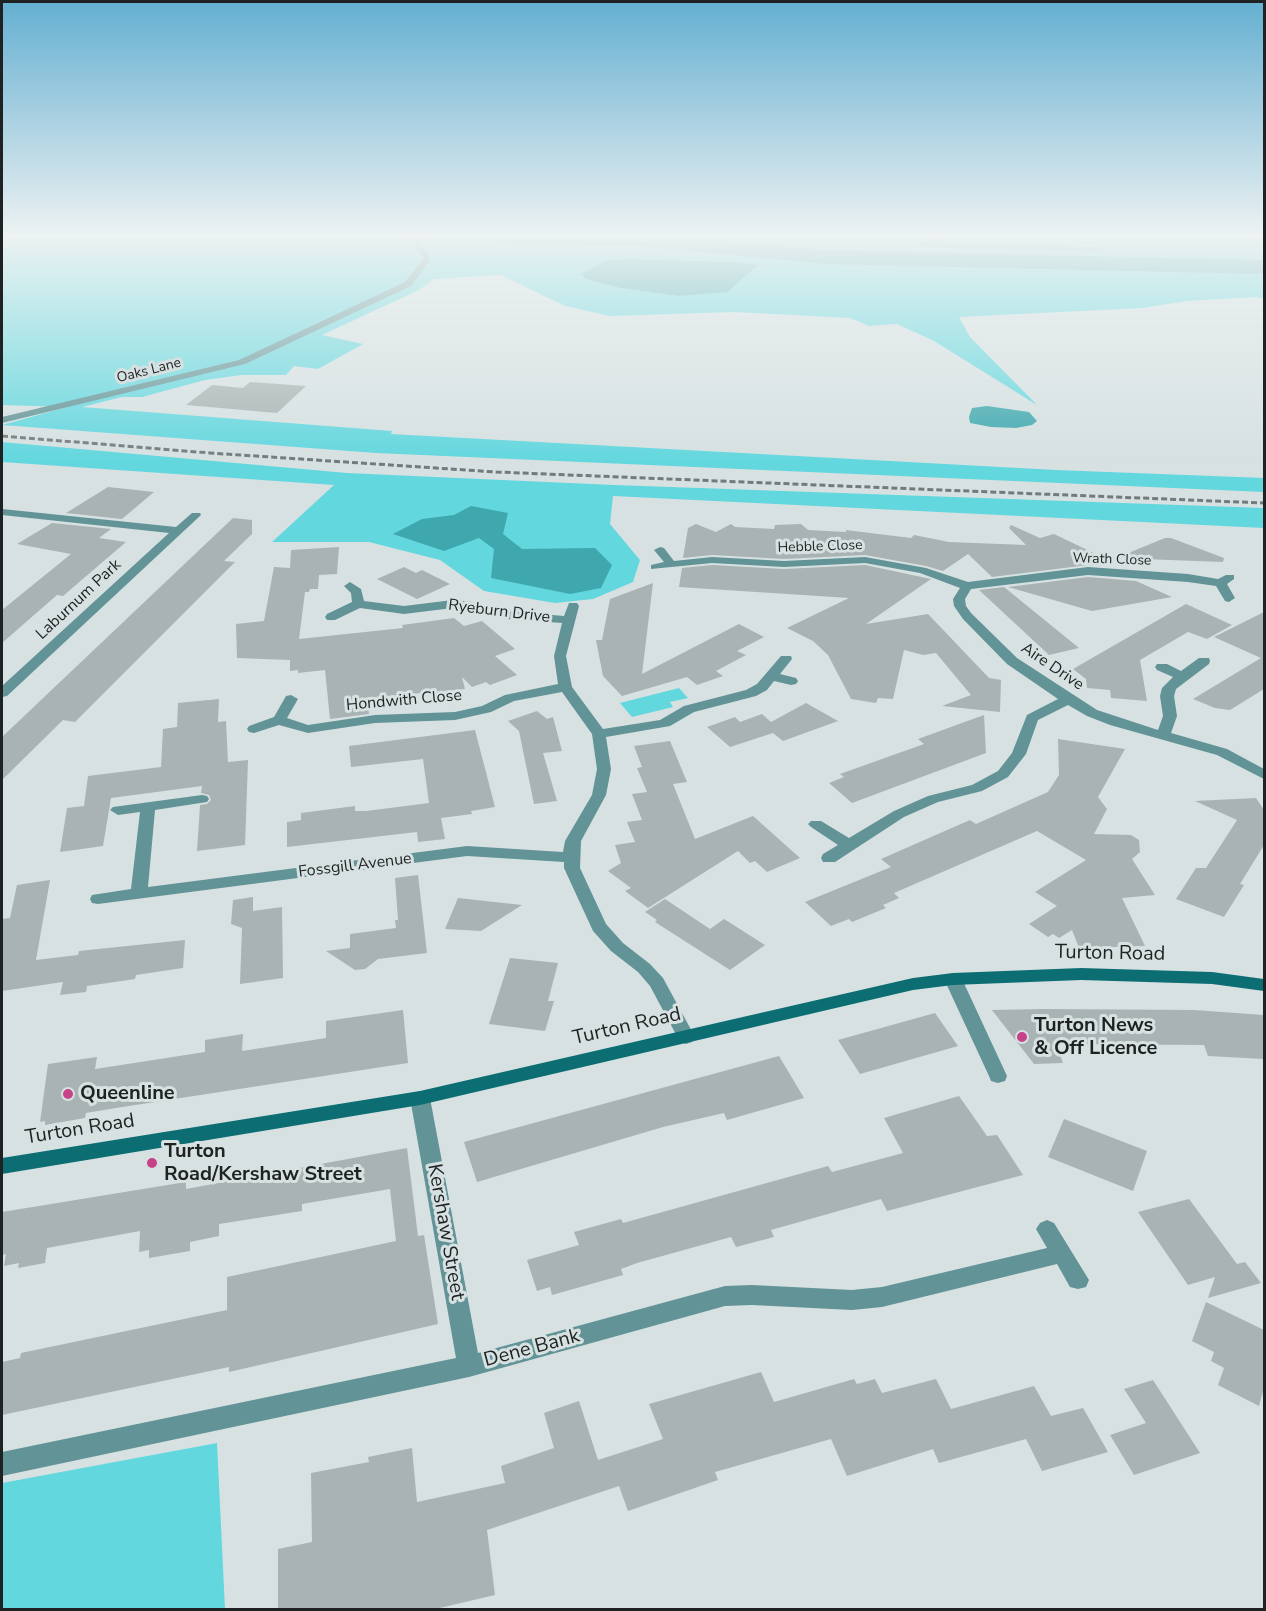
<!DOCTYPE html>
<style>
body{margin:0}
#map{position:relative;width:1266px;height:1611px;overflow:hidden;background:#d7e1e2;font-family:"Nunito Sans",sans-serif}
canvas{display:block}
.frame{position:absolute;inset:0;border:3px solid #1e2222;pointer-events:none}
</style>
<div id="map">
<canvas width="1266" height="1611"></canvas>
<div class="frame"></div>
</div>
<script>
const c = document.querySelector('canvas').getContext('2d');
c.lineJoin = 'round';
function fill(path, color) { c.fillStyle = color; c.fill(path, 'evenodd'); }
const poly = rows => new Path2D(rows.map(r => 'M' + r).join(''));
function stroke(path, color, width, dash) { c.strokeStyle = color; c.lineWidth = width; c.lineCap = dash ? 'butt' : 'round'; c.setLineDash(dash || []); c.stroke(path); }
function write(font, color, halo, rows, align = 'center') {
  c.font = font + ' "Nunito Sans",sans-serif'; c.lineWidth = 6; c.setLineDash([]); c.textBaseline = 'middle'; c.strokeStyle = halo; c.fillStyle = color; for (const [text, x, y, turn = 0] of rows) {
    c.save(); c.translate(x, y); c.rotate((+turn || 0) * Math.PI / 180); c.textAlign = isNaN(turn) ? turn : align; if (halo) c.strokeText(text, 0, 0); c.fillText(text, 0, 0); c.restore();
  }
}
fill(poly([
 [2,237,1264,237,1264,266,892,258,1264,269,1264,299,1255,297,1187,301,1142,308,959,317,970,337,1037,405,934,341,897,324,869,326,850,318,734,312,610,316,565,306,501,275,434,279,419,290,322,335,363,344,318,369,294,366,286,375,241,375,205,380,142,397,122,397,82,407,392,431,391,434,1056,470,1264,478,1264,492,376,453,2,425,67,407,2,405],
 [932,238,952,243,1100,247,1104,250,920,243],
 [629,259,737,262,758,265,678,296,620,288,586,279,607,260],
 [2,442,347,473,614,485,1264,508,1264,528,613,496,610,524,640,560,633,582,593,599,555,603,484,591,440,560,369,542,272,542,334,485,2,462],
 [679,688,688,698,670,702,673,707,632,717,620,703],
 [217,1443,225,1609,2,1609,2,1483]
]), '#63d7de');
fill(poly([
 [932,238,952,243,1100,247,1105,251,921,247,919,243],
 [629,259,737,262,758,265,727,292,678,296,620,288,586,279,581,274,607,260],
 [987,406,1029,412,1037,421,1032,425,1016,428,991,427,970,423,969,417,972,408],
 [471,506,508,513,503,534,522,549,595,548,612,565,601,588,570,594,491,578,494,549,479,538,444,551,393,534,422,519,454,515]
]), '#3fa8ae');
fill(poly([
 [494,237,688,237,825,250,1264,260,1264,274,825,264,639,246,505,244,497,242,494,237]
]), '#3fa8ae');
fill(poly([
 [250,382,306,386,277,413,186,405,212,385,243,388],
 [108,487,154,492,122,519,66,513],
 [233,518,252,520,252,534,224,561,235,562,75,722,63,720,2,780,2,737],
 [52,523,111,529,99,538,126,542,63,596,57,595,2,643,2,610,71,554,17,544],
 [696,524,716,532,731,524,735,527,774,529,775,525,801,524,808,530,846,532,846,530,911,538,914,535,949,542,1026,545,1009,528,1011,525,1040,538,1054,534,1102,557,1081,556,1102,566,1088,565,992,577,968,554,943,571,926,566,865,555,784,559,712,555,683,558,688,528],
 [1165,538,1171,538,1224,558,1223,562,1116,558],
 [339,547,337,574,319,575,318,589,310,589,309,592,305,592,299,639,403,628,402,625,454,618,464,626,482,621,515,649,495,656,517,675,490,685,486,682,472,687,462,677,465,689,367,698,369,714,330,719,325,670,298,673,298,670,290,671,290,660,237,658,236,624,264,621,274,567,290,568,291,550],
 [712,565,784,569,865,565,931,579,866,624,928,614,989,678,1001,680,1000,712,942,706,971,695,936,653,923,655,904,650,893,699,878,698,876,703,851,699,828,655,813,641,787,628,849,598,679,587,682,568],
 [404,567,416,573,422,570,450,584,417,599,377,579],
 [1088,577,1136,581,1172,597,1092,611,1008,587],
 [653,583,642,674,739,624,764,637,737,651,746,655,716,671,723,676,697,685,687,677,622,696,603,676,596,640,602,640,610,599],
 [1004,587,1079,648,1049,655,979,590],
 [1186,604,1232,625,1207,639,1188,632,1140,660,1147,701,1111,698,1110,690,1087,688,1086,679,1073,669],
 [1264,612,1264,689,1230,710,1215,708,1193,699,1261,658,1214,637],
 [219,699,218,722,226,721,228,762,248,760,245,845,197,851,200,805,207,804,211,800,209,795,201,793,202,786,111,798,103,846,60,852,67,808,84,806,88,776,161,767,163,729,177,727,178,703],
 [806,703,838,721,783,741,773,733,730,747,707,727,735,717,740,722,762,714,771,722],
 [537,711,547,719,553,717,562,751,543,753,557,801,534,804,519,731,508,721],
 [984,715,986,753,852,803,829,783,844,777,840,774,924,744,918,739],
 [475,730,495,807,471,811,472,814,441,818,445,839,418,842,417,832,287,847,287,822,301,820,301,813,355,806,355,811,366,811,429,803,423,759,351,767,349,746],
 [1058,739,1125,749,1098,797,1107,809,1094,834,1131,835,1139,840,1140,852,1132,859,1155,895,1122,898,1145,946,1079,948,1072,930,1059,938,1053,934,1048,937,1029,924,1057,906,1035,892,1086,860,1037,831,894,893,899,898,883,905,886,908,852,922,849,919,831,926,805,902,891,867,881,859,970,820,976,824,1048,792,1059,775],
 [670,741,687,782,673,784,695,839,753,816,800,858,767,872,755,861,750,863,738,851,648,908,625,891,631,888,608,871,621,863,615,845,635,842,627,822,642,820,632,794,647,792,637,768,642,767,634,746],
 [1256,798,1264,810,1264,845,1240,884,1244,885,1224,917,1176,899,1196,868,1206,868,1237,820,1195,801],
 [418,875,427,953,378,959,365,969,355,970,326,951,350,948,350,934,396,928,395,920,398,920,395,878],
 [50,880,36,960,78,955,79,951,185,940,183,968,136,975,135,979,87,986,86,992,60,995,63,982,2,991,2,919,10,918,17,885],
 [253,897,253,911,282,907,283,978,240,984,242,928,231,924,233,900],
 [458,898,522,905,481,931,445,929],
 [665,899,710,929,724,919,765,945,730,970,655,922,657,920,645,912],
 [510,958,558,963,548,1001,554,1001,545,1031,489,1024],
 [1044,1009,1194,1010,1264,1015,1264,1059,1208,1056,1204,1045,1056,1044,1063,1063,1034,1064,992,1010],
 [403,1010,408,1063,116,1108,86,1113,85,1118,45,1125,45,1121,40,1122,48,1064,97,1057,95,1069,134,1063,205,1052,205,1040,243,1034,242,1051,326,1038,326,1021],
 [935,1013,958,1046,860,1074,838,1040],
 [779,1056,804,1098,727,1120,724,1113,663,1127,477,1182,464,1142],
 [959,1096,987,1136,997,1135,1023,1175,887,1211,881,1199,771,1230,774,1237,736,1247,731,1237,637,1263,621,1269,623,1275,552,1295,550,1287,537,1291,527,1260,579,1245,574,1232,621,1219,623,1223,828,1166,832,1172,903,1153,884,1118],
 [1064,1119,1147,1151,1133,1191,1048,1157],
 [407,1148,418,1236,424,1235,438,1324,229,1372,229,1367,2,1415,2,1362,20,1358,21,1353,227,1310,227,1277,396,1241,390,1189,302,1204,302,1211,219,1224,219,1236,190,1242,190,1251,149,1258,149,1250,139,1252,140,1231,47,1248,45,1263,18,1268,19,1263,4,1266,6,1254,2,1255,2,1212,186,1182,186,1189],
 [1189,1199,1237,1264,1245,1262,1261,1283,1208,1298,1215,1277,1188,1285,1138,1212],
 [1206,1302,1264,1330,1264,1388,1259,1406,1218,1385,1224,1368,1211,1361,1214,1352,1192,1341],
 [761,1372,774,1402,854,1379,857,1384,875,1379,882,1393,936,1379,951,1409,1034,1386,1051,1416,1083,1408,1108,1452,1042,1471,1026,1439,939,1463,933,1449,847,1476,831,1439,715,1472,718,1480,628,1511,619,1486,487,1530,495,1595,431,1610,278,1610,278,1549,312,1542,311,1473,369,1462,368,1457,412,1448,417,1502,505,1483,501,1466,554,1448,544,1413,579,1401,598,1460,663,1439,649,1404],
 [1153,1380,1200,1453,1134,1475,1110,1435,1146,1423,1124,1389]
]), '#a9b3b3');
fill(poly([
 [411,237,417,237,431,259,411,286,245,364,2,423,2,417,239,360,405,282,423,259,411,237],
 [2,509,176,527,192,513,200,513,201,515,7,696,2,697,2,686,169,533,2,515,2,509],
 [660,547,664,548,674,561,712,557,784,561,865,557,926,568,968,582,1088,567,1188,574,1218,579,1226,575,1234,575,1234,579,1227,584,1235,598,1229,602,1225,601,1216,586,1188,582,1088,575,971,589,965,599,966,606,971,613,1017,658,1097,710,1158,730,1163,716,1160,696,1162,688,1173,677,1157,670,1155,667,1157,664,1167,664,1181,671,1199,658,1209,658,1210,661,1209,664,1176,689,1174,696,1177,716,1171,733,1227,749,1264,769,1264,779,1217,755,1110,725,1087,716,1068,705,1038,720,1026,754,1008,777,982,791,938,802,904,817,835,862,823,862,821,858,823,854,838,845,811,827,808,824,811,821,821,821,849,838,894,811,928,796,972,785,998,771,1012,753,1027,715,1058,699,1007,664,963,619,954,606,953,599,960,588,920,573,865,563,784,567,712,563,651,569,651,565,664,562,654,550,660,547],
 [350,582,361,589,364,601,404,606,453,600,472,602,506,611,564,616,569,603,577,603,579,606,566,656,572,687,603,729,660,720,684,706,746,690,757,684,781,656,791,656,792,659,780,674,796,678,798,681,796,684,791,685,774,681,767,690,756,696,694,712,670,726,606,737,611,769,606,795,581,841,580,868,606,924,623,943,650,964,663,978,695,1037,692,1042,686,1044,680,1042,650,986,638,972,611,951,593,931,564,868,564,862,467,856,98,904,92,903,90,899,92,895,131,889,140,812,118,815,110,810,113,807,202,795,207,796,209,799,207,802,155,810,148,887,467,846,563,852,565,841,592,795,597,769,592,734,562,692,514,701,491,712,455,720,375,723,308,733,279,725,254,733,249,732,247,729,249,726,274,717,286,696,291,695,298,699,287,718,308,725,375,715,455,712,482,706,505,695,558,684,554,656,562,623,506,619,472,610,453,608,404,614,360,608,335,620,327,620,325,617,327,614,352,602,351,593,344,586,350,582],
 [953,973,959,975,962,979,1007,1076,1005,1081,998,1083,991,1081,989,1076,944,979,947,975,953,973],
 [420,1091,427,1093,430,1098,478,1353,725,1286,752,1285,852,1290,882,1287,1047,1248,1036,1229,1040,1223,1047,1220,1054,1223,1089,1280,1086,1287,1078,1289,1070,1287,1057,1264,882,1307,852,1310,752,1305,725,1306,469,1377,2,1476,2,1452,456,1358,410,1098,413,1093,420,1091]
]), '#629396');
fill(poly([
 [1081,968,1212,972,1264,979,1264,991,1212,984,1081,980,953,985,913,990,420,1105,2,1174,2,1158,420,1091,913,978,953,973,1081,968]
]), '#0c6e73');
stroke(poly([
 [2,436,210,453,496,472,1264,503]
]), '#747a7b', 3, [6, 3]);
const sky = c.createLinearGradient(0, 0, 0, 462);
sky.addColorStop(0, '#64afd1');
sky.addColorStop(0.51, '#edf2f2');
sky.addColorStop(1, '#edf2f200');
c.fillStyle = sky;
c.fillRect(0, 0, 1266, 462);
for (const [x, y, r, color] of [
 [1022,1037,6,"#c64389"],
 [68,1094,6,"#c64389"],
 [152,1163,6,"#c64389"]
]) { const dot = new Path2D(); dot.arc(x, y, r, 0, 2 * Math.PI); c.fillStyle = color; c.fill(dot); stroke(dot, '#d7e1e2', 2); }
write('14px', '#1e2222', '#d7e1e2', [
 ["Oaks Lane",149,371,-14],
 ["Hebble Close",820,547,-2],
 ["Wrath Close",1112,560,2]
]);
write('16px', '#1e2222', '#d7e1e2', [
 ["Laburnum Park",79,600,-43],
 ["Ryeburn Drive",499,612,7],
 ["Aire Drive",1052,667,34],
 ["Hondwith Close",404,701,-5],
 ["Fossgill Avenue",355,866,-7]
]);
write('20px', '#1e2222', '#d7e1e2', [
 ["Turton Road",1110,954,1],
 ["Turton Road",627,1027,-13],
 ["Turton Road",80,1130,-9],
 ["Kershaw Street",445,1232,80],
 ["Dene Bank",532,1349,-15]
]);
write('bold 20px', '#1e2222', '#d7e1e2', [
 ["Turton News",1034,1026],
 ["& Off Licence",1034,1049],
 ["Queenline",80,1094],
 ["Turton",164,1152],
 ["Road/Kershaw Street",164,1175]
], 'left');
</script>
